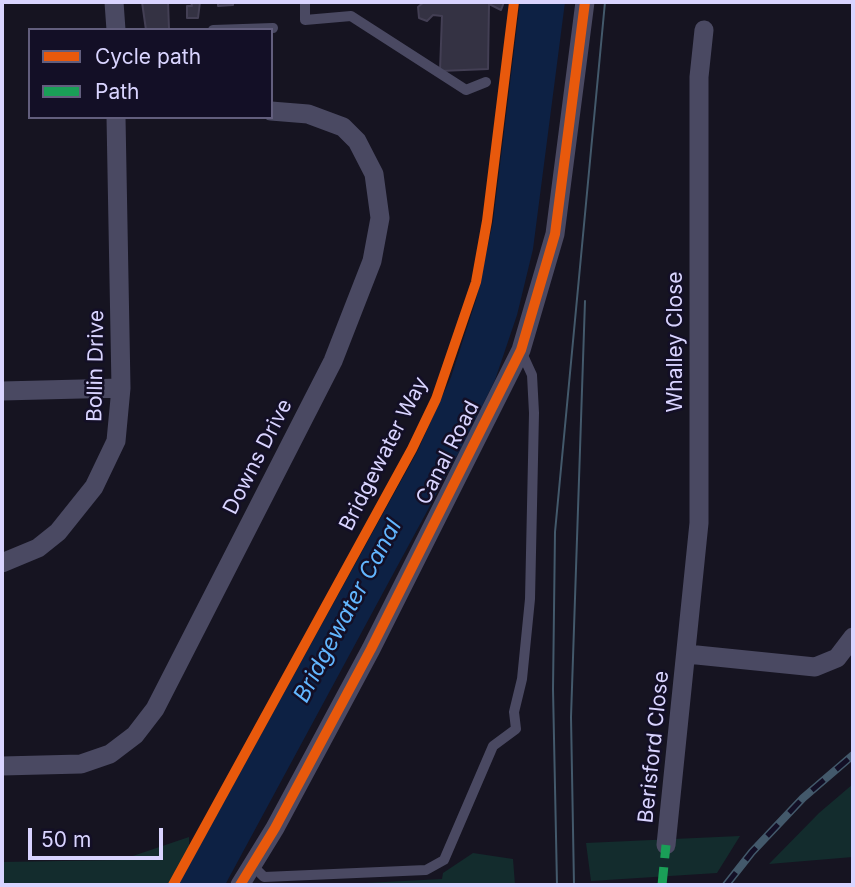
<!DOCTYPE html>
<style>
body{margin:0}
#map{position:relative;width:855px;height:887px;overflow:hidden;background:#161421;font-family:Inter,sans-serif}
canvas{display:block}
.frame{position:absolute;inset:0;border:4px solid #d9d4ff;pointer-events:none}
.legend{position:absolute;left:28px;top:28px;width:245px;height:91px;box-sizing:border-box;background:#130f26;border:2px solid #625e7d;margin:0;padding:9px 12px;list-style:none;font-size:21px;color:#d9d4ff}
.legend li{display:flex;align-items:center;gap:14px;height:35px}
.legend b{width:35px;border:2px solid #625e7d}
.scale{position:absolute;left:28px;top:828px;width:135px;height:32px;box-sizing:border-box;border:4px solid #d9d4ff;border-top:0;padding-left:9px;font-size:21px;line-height:24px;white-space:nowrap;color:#d9d4ff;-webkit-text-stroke:5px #130f26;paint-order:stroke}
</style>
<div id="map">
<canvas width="855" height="887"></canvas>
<div class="frame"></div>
<ul class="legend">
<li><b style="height:9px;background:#e8590c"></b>Cycle path</li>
<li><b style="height:9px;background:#1a9f57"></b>Path</li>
</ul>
<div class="scale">50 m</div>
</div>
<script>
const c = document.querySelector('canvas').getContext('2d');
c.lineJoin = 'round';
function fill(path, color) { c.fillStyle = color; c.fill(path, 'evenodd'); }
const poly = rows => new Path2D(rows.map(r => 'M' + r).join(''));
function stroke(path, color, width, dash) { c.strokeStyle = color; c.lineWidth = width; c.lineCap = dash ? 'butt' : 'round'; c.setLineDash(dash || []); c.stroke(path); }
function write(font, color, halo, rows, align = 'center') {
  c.font = font + ' Inter,sans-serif'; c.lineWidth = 5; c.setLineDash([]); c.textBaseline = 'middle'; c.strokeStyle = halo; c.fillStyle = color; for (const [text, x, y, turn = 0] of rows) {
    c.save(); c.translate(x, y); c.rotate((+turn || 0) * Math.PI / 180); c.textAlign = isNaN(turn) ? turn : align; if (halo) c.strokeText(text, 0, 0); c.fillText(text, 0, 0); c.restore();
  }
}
fill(poly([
 [853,784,853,857,769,864,819,813],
 [740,836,717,873,591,881,586,843],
 [189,837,189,852,168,885,2,885,2,862,121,860],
 [473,853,513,859,515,885,327,885,442,879,443,873]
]), '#132c2d');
fill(poly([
 [520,2,565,2,533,249,517,315,495,380,465,441,225,885,178,885,417,452,451,377,476,300,493,222]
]), '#0d2144');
const building = poly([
 [142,2,168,2,169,29,146,30,142,2],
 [191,2,200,2,198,18,187,18,187,6,192,6,191,2],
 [218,2,233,2,233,5,218,6,218,2],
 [424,2,504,2,501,10,489,4,488,69,440,71,442,16,433,15,427,21,419,18,418,7,424,2]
]);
fill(building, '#343243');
stroke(building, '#433f54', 2);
stroke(poly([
 [305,2,305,20,351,16,466,90,486,82],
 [213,30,273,28],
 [252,865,264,877,426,870,444,860,493,746,516,729,514,712,522,679,530,599,534,413,532,375,521,351]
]), '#4a4962', 10);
stroke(poly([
 [114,2,116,30],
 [2,391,121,388],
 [2,563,38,548,58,532,94,487,116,441,121,388,116,117],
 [687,654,815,667,837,658,853,637],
 [2,766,81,764,110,754,135,735,155,709,333,361,372,261,380,218,374,174,357,141,343,127,308,114,271,111],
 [666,845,699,523,699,77,704,30],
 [240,885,275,828,371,649,521,350,555,234,585,2]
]), '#4a4962', 19);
stroke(poly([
 [557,885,553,689,555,532,605,2],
 [574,885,571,717,585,301]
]), '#43596b', 2);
const rail = poly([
 [726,885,752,852,803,798,853,755]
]);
stroke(rail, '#43596b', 8);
stroke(rail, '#130f26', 5, [16]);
stroke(poly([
 [662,885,666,845]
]), '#1a9f57', 9, [18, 9]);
stroke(poly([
 [173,885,412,449,436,399,476,282,487,221,514,2],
 [240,885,275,828,371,649,521,350,555,234,585,2]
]), '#e8590c', 10);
write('21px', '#d9d4ff', '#130f26', [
 ["Whalley Close",676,342,-90],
 ["Bollin Drive",96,366,-89],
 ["Canal Road",448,453,-63],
 ["Bridgewater Way",384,454,-63],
 ["Downs Drive",258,457,-63],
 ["Berisford Close",654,747,-84]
]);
write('italic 23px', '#62b6ff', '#130f26', [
 ["Bridgewater Canal",348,611,-62]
]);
</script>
